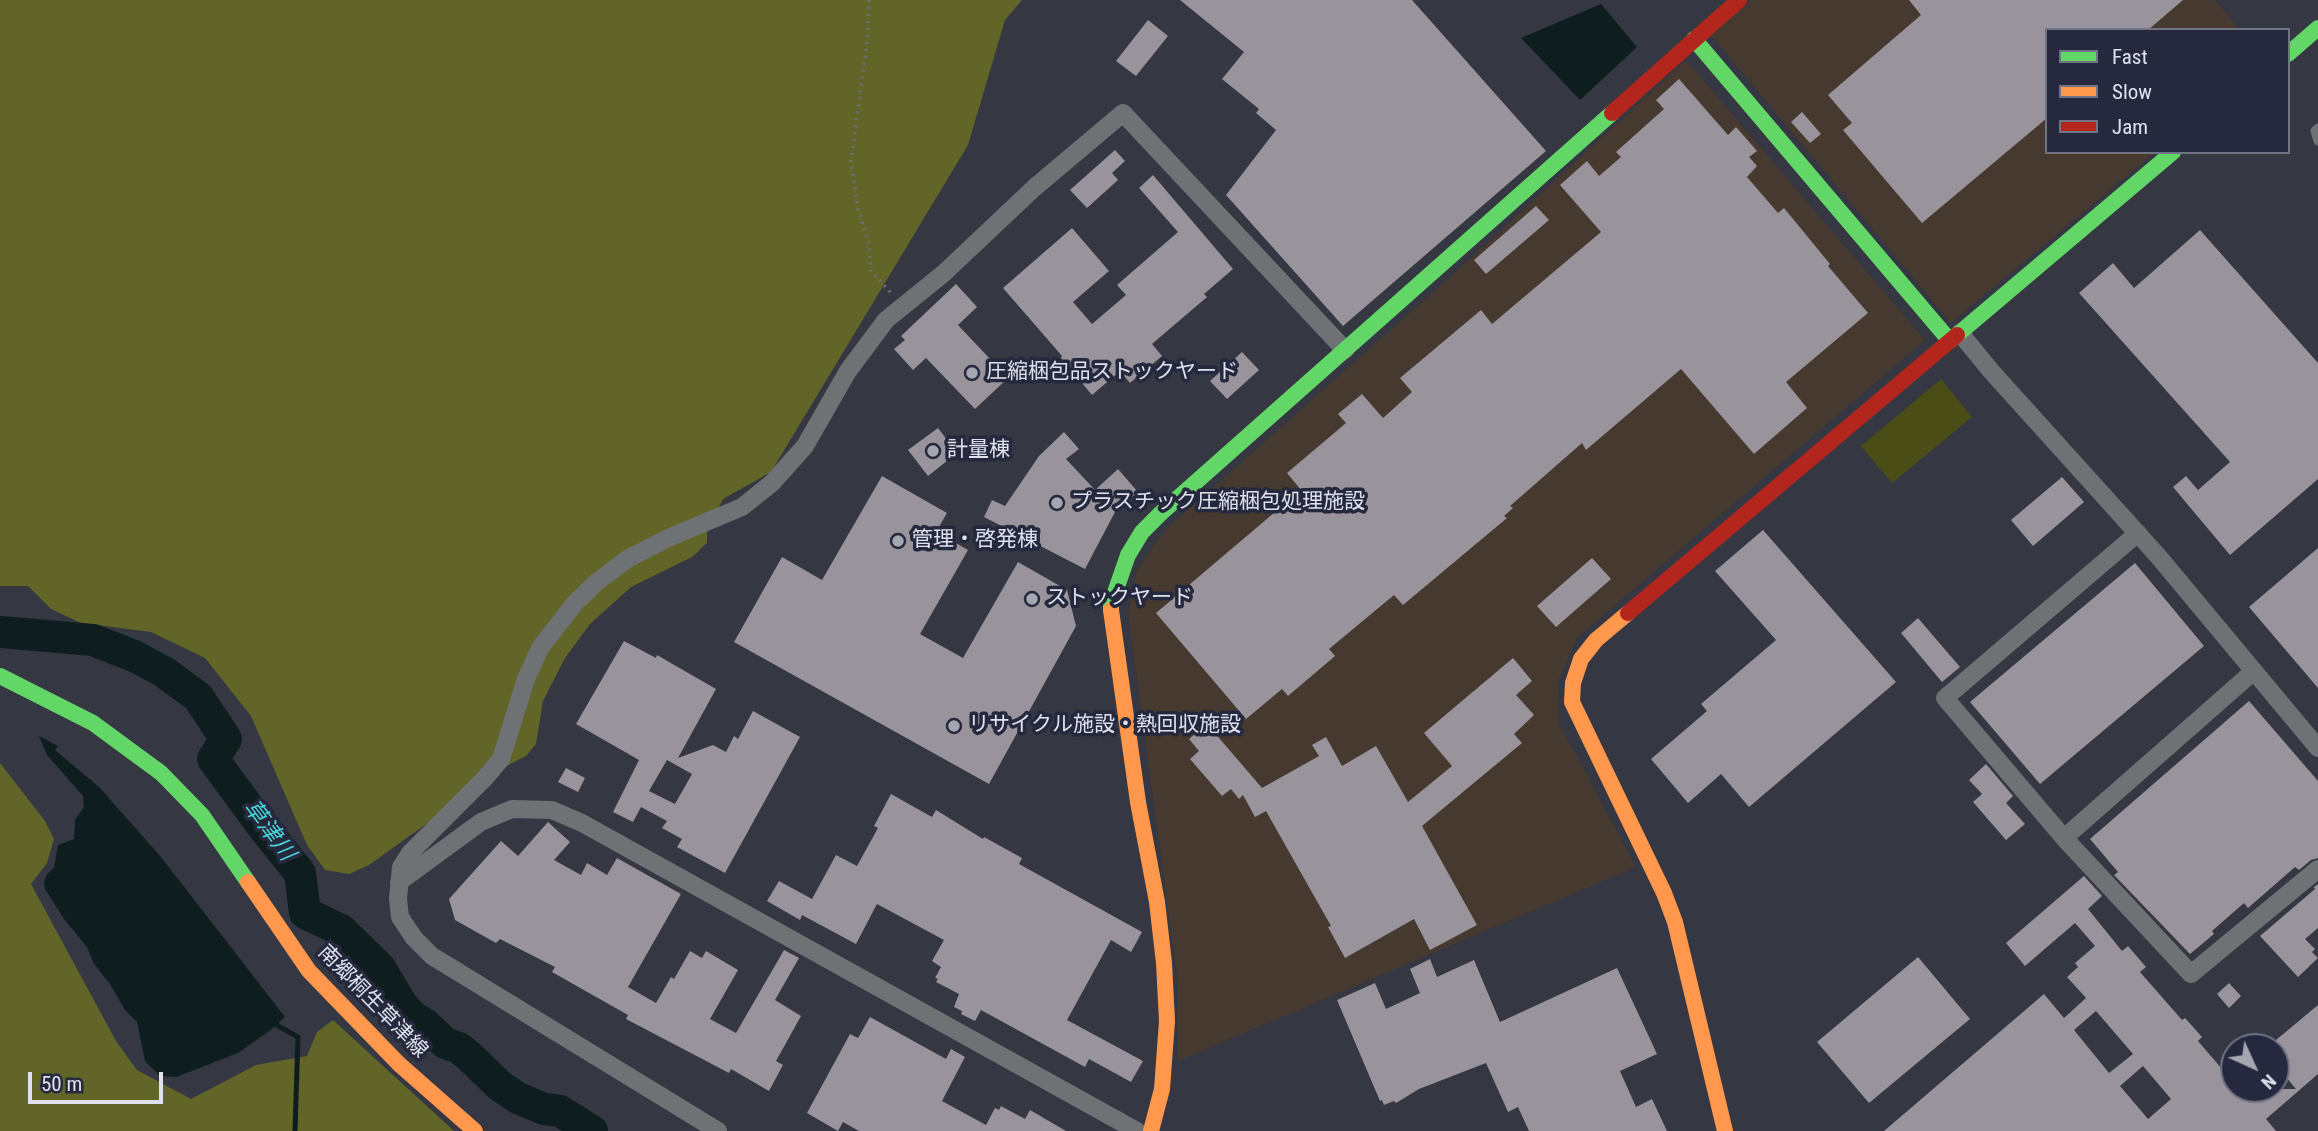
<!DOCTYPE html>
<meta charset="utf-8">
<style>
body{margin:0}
#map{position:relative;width:2318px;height:1131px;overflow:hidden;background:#353742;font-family:"Roboto Condensed",sans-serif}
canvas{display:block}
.legend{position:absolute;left:2045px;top:28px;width:245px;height:126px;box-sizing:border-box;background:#26293d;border:2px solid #707384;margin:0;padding:9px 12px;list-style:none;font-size:21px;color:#dfe1ef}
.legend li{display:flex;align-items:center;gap:14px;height:35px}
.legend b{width:35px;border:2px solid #707384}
.north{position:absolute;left:2220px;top:1033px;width:70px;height:70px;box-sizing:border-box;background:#26293d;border:2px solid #707384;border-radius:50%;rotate:135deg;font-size:19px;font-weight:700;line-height:28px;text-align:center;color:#dfe1ef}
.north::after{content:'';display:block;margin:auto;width:24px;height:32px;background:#a4a6b2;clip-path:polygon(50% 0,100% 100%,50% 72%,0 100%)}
.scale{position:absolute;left:28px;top:1072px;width:135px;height:32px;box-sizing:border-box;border:4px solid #dfe1ef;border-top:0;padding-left:9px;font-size:21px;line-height:24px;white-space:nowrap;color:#dfe1ef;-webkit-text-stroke:5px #26293d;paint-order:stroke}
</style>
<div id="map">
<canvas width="2318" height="1131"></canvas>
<ul class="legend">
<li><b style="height:9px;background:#63d668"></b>Fast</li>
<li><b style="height:9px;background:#ff974d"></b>Slow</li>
<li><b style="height:9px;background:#b3261e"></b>Jam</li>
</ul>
<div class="north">N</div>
<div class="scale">50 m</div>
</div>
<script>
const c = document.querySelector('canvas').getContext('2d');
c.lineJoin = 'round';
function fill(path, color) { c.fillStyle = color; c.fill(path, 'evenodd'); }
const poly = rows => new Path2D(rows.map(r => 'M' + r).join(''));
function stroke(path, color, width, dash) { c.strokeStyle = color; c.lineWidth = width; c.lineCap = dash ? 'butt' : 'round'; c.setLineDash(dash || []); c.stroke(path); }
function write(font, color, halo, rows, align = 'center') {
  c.font = font + ' "Roboto Condensed","Noto Sans JP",sans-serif'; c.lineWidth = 7; c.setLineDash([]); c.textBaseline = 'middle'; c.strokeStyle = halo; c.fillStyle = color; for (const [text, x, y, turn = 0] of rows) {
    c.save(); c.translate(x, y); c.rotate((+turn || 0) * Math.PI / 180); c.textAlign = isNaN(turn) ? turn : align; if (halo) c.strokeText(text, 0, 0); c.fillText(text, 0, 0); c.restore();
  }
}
fill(poly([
 [1750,0,2215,0,2240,30,2047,30,2047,152,2155,152,1951,323,1710,34],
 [1686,60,1925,340,1577,638,1558,681,1559,723,1636,867,1178,1061,1178,984,1128,612,1136,572,1163,532,1459,269]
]), '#463930');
fill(poly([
 [1941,379,1972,417,1892,483,1861,446]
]), '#4b4d16');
fill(poly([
 [0,0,1022,0,1005,20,968,145,771,472,723,499,707,532,707,543,692,557,631,587,590,624,565,658,543,701,536,744,526,756,510,764,369,865,349,874,325,870,307,845,251,716,205,658,151,632,81,623,51,609,28,586,0,586],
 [0,763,45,821,54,839,47,863,31,884,116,1041,137,1070,191,1099,256,1065,307,1056,317,1032,333,1020,454,1131,0,1131]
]), '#626528');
fill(poly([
 [1601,4,1637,47,1580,100,1521,38],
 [39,736,58,746,55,750,99,787,161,857,285,1017,272,1029,238,1053,176,1077,160,1076,145,1061,137,1022,125,1010,110,984,94,964,87,947,64,919,45,889,44,882,47,874,54,868,58,845,74,839,75,820,84,807,83,796,47,755]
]), '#0e1e1f');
stroke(poly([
 [271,1022,298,1037,295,1131]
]), '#0e1e1f', 5);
stroke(poly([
 [0,632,93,640,134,656,164,672,198,697,226,739,213,759,263,827,300,873,305,913,341,930,380,968,402,1005,413,1017,426,1025,445,1043,459,1048,469,1056,500,1086,518,1098,544,1109,560,1111,592,1131]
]), '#0e1e1f', 32);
fill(poly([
 [1180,0,1412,0,1546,151,1343,326,1226,195,1276,130,1256,113,1259,109,1222,79,1244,52],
 [1909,0,2183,0,2148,30,2047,30,2047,118,1922,223,1843,130,1852,123,1828,95,1921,15],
 [1148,20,1168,36,1136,76,1116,61],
 [1679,79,1728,135,1736,127,1757,151,1749,157,1757,166,1747,177,1778,213,1784,208,1830,264,1828,266,1868,313,1786,382,1807,408,1754,454,1681,369,1586,450,1582,443,1510,506,1513,508,1504,516,1507,518,1403,605,1394,595,1329,649,1335,656,1288,696,1282,689,1246,719,1156,613,1301,490,1287,473,1346,423,1338,414,1362,394,1383,418,1412,392,1400,378,1481,310,1492,324,1601,232,1560,185,1587,161,1599,176,1621,157,1616,152,1664,109,1656,100],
 [1802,112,1821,134,1810,143,1791,122],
 [1115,150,1125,161,1112,173,1118,180,1087,208,1070,190],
 [1153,175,1233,269,1204,294,1207,297,1152,344,1162,356,1130,383,1120,371,1092,395,1061,358,1062,356,1003,288,1072,228,1109,271,1073,302,1092,324,1126,295,1117,285,1178,232,1139,188],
 [1536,206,1549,220,1486,274,1474,260],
 [2200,230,2318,363,2318,479,2230,555,2173,487,2186,476,2198,490,2230,462,2079,293,2113,263,2134,288],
 [956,284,977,307,958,325,1008,378,975,409,926,358,913,370,894,349,905,340,901,336],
 [1242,352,1259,370,1227,399,1210,381],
 [938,428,957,453,928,476,908,450],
 [1064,432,1079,449,1066,459,1095,490,1118,469,1138,492,1115,512,1085,569,984,517,992,500,1005,506,1039,456],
 [882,476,947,513,936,532,968,550,920,634,963,658,1018,562,1067,590,1076,626,989,784,734,642,782,557,822,580],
 [2062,477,2084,502,2033,546,2011,520],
 [1763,530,1896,682,1749,807,1721,774,1688,803,1651,759,1707,711,1701,704,1776,640,1715,571],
 [2318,548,2318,688,2249,607],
 [1592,558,1611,579,1556,627,1537,606],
 [2135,563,2204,646,2040,784,1970,702],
 [1918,618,1960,667,1942,682,1901,633],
 [624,641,656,658,657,655,716,689,678,758,713,745,726,752,734,736,738,739,753,711,800,737,725,873,677,847,682,839,662,828,667,821,641,807,633,822,613,812,639,760,576,724],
 [667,760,692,774,675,804,649,791],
 [1513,658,1532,681,1516,695,1534,715,1514,734,1522,743,1422,826,1477,925,1430,950,1414,919,1345,958,1328,927,1331,926,1266,811,1255,817,1243,795,1239,799,1231,789,1222,796,1190,759,1199,751,1189,739,1207,724,1262,788,1319,756,1312,745,1326,737,1342,766,1376,746,1408,802,1452,766,1424,733],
 [2249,701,2318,781,2318,858,2311,860,2299,870,2295,867,2248,908,2244,903,2212,931,2214,934,2190,954,2114,875,2118,872,2090,839],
 [1986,764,2013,796,2006,803,2025,824,2006,840,1973,802,1982,794,1969,780],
 [566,768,585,778,578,792,558,782],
 [891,794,932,817,936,810,983,839,984,837,1022,858,1019,864,1142,932,1131,952,1111,940,1067,1020,1143,1061,1131,1082,1089,1059,1085,1067,981,1010,975,1021,961,1014,962,1011,954,1007,959,994,936,982,938,979,935,978,941,967,932,961,944,940,877,904,856,944,802,915,800,920,767,901,779,881,812,899,836,855,857,866,878,828,874,826],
 [548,822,570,842,554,860,581,875,587,863,607,875,617,858,681,894,628,987,656,1003,671,977,674,979,690,951,702,958,706,951,738,970,710,1019,736,1033,784,950,799,958,775,1000,801,1016,776,1061,783,1065,769,1091,731,1069,729,1073,626,1019,628,1015,552,972,555,967,500,939,496,943,455,920,449,899,501,841,518,856],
 [2084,876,2102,896,2088,909,2122,951,2128,946,2146,967,2140,972,2182,1020,2185,1018,2202,1037,2198,1041,2234,1083,2234,1089,2296,1089,2276,1065,2276,1040,2318,1005,2318,1074,2266,1119,2276,1131,1884,1131,2044,994,2064,1018,2086,998,2067,977,2078,967,2075,963,2095,946,2075,923,2025,966,2006,943],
 [2096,1011,2133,1054,2109,1073,2074,1030],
 [2143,1066,2171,1099,2148,1119,2120,1086],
 [2318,884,2318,928,2305,939,2315,949,2312,952,2318,958,2298,977,2260,936,2315,889,2314,887],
 [1918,957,1970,1019,1869,1103,1817,1042],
 [1430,959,1437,977,1474,960,1500,1022,1617,968,1657,1054,1620,1071,1636,1107,1652,1099,1667,1131,1529,1131,1518,1107,1508,1112,1486,1063,1419,1089,1396,1103,1394,1101,1384,1105,1382,1100,1380,1101,1337,1000,1375,983,1386,1009,1420,993,1410,969],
 [2229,983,2241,996,2229,1008,2217,994],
 [870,1017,946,1059,951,1049,965,1057,942,1101,986,1125,995,1108,999,1110,1001,1106,1025,1119,1030,1110,1066,1131,859,1131,843,1122,838,1131,807,1113,850,1034,858,1038]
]), '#99939b');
stroke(poly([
 [869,0,867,44,851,161,858,210,869,244,871,271,892,294]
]), '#6b6e72', 3.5, [2, 5]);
stroke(poly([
 [2318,128,2315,131,2318,141]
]), '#6f7275', 9);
stroke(poly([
 [1960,333,1991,371,2158,556,2318,748],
 [2138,533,1945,698,2064,838,2191,974,2318,869],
 [2064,838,2254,671],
 [399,882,481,822,512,809,552,810,582,823,1137,1131],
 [718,1131,432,956,414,938,400,917,398,899,401,867,410,853,485,778,501,759,526,679,540,648,575,603,598,581,629,558,668,538,742,507,772,483,805,446,848,371,886,320,944,273,1034,188,1123,113,1345,350]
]), '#6f7275', 18);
stroke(poly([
 [1694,39,1950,341],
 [2288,54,2318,28],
 [1957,335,2173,152],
 [1111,610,1111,604,1128,555,1142,532,1161,513,1612,113],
 [0,676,93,723,161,773,202,815,248,882]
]), '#63d668', 16);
stroke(poly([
 [1111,610,1138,802,1157,902,1164,963,1167,1021,1162,1089,1151,1131],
 [1628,613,1596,640,1581,659,1573,683,1572,702,1664,893,1675,922,1725,1131],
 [248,882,309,971,399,1064,475,1131]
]), '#ff974d', 16);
stroke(poly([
 [1612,113,1739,0],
 [1628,613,1957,335]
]), '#b3261e', 16);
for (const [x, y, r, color] of [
 [972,373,7,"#a4a6b2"],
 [933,451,7,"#a4a6b2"],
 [1057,503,7,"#a4a6b2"],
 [898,541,7,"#a4a6b2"],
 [1032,599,7,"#a4a6b2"],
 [954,726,7,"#a4a6b2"]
]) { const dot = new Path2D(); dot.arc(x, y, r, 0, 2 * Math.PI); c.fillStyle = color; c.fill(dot); stroke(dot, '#26293d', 2.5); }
write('21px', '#dfe1ef', '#26293d', [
 ["圧縮梱包品ストックヤード",986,373],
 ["計量棟",947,451],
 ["プラスチック圧縮梱包処理施設",1071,503],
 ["管理・啓発棟",912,541],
 ["ストックヤード",1046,599],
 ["リサイクル施設・熱回収施設",968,726]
], 'left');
write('21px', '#dfe1ef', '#26293d', [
 ["南郷桐生草津線",372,1002,46]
]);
write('italic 23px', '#48d5d8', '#26293d', [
 ["草津川",268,831,53]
]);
</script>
